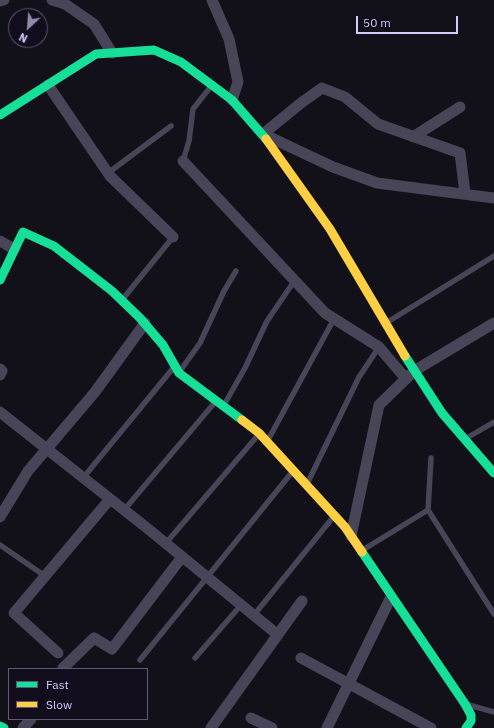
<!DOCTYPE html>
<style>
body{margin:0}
#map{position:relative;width:494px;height:728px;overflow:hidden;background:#121018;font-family:"IBM Plex Sans",sans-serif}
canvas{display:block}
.legend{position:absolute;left:8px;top:668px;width:140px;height:52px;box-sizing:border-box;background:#110d1c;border:1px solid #5f5976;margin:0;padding:5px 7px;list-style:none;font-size:12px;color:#d5cbfc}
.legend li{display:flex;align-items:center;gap:8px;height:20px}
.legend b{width:20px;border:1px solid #5f5976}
.north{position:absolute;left:8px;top:8px;width:40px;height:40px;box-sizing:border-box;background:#110d1c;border:1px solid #5f5976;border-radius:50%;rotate:206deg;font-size:11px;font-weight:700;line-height:16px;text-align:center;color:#d5cbfc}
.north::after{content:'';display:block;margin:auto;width:14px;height:18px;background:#918aac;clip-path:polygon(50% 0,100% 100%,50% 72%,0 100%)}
.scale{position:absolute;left:356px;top:16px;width:102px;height:18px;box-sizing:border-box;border:2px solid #d5cbfc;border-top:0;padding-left:5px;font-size:12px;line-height:14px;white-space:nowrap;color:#d5cbfc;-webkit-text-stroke:3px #110d1c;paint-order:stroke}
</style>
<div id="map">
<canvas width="494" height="728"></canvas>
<ul class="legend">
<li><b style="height:5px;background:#16e098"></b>Fast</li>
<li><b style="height:5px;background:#ffcf43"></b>Slow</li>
</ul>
<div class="north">N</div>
<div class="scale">50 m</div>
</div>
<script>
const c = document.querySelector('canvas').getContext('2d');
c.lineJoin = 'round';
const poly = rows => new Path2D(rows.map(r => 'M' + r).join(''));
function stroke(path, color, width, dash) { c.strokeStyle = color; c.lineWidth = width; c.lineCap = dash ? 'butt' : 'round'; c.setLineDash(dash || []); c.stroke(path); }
stroke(poly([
 [183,161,189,141,193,109,212,85],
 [108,173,171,126],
 [122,300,173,237],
 [386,323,494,256],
 [180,371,200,343,224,291,236,271],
 [224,405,245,368,267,321,295,280],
 [465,439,494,422],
 [268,440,334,319],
 [83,478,174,367],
 [307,484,359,377,379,347],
 [124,510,216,401],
 [428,510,494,614],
 [166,543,259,434],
 [0,545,45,576],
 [361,551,428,510,431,458],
 [254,615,334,516],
 [195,658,241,605],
 [140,660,293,471],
 [469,705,494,712]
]), '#484559', 5.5);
stroke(poly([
 [52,0,65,4,94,24,112,53],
 [212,0,229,39,238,82,232,100],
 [0,1,4,0],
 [48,85,110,176,173,237],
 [413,137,460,107],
 [183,161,325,313,379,347,406,379],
 [465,193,460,153,378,124,345,97,322,88,301,103,263,134,333,167,377,183,494,198],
 [0,241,14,249],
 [0,369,2,371,0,375],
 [0,412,147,528,278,635],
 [0,517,28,471,95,392,145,323],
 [351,536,379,405,414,371,494,323],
 [58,653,14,613,110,499],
 [301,658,431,728],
 [64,669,63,668,94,638,112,649,182,557],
 [251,718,272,728],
 [23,728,31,719],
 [211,728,302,601],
 [327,728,391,597]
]), '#484559', 11);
stroke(poly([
 [0,115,96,54,154,50,181,62,232,100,266,139],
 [0,280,23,232,54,246,112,291,140,318,163,345,179,373,242,420],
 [405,356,442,413,494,473],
 [362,552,465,704,471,715,471,721,466,728],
 [0,726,4,728]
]), '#16e098', 9);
stroke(poly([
 [266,139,330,229,405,356],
 [242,420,259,433,345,527,362,552]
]), '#ffcf43', 9);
</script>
